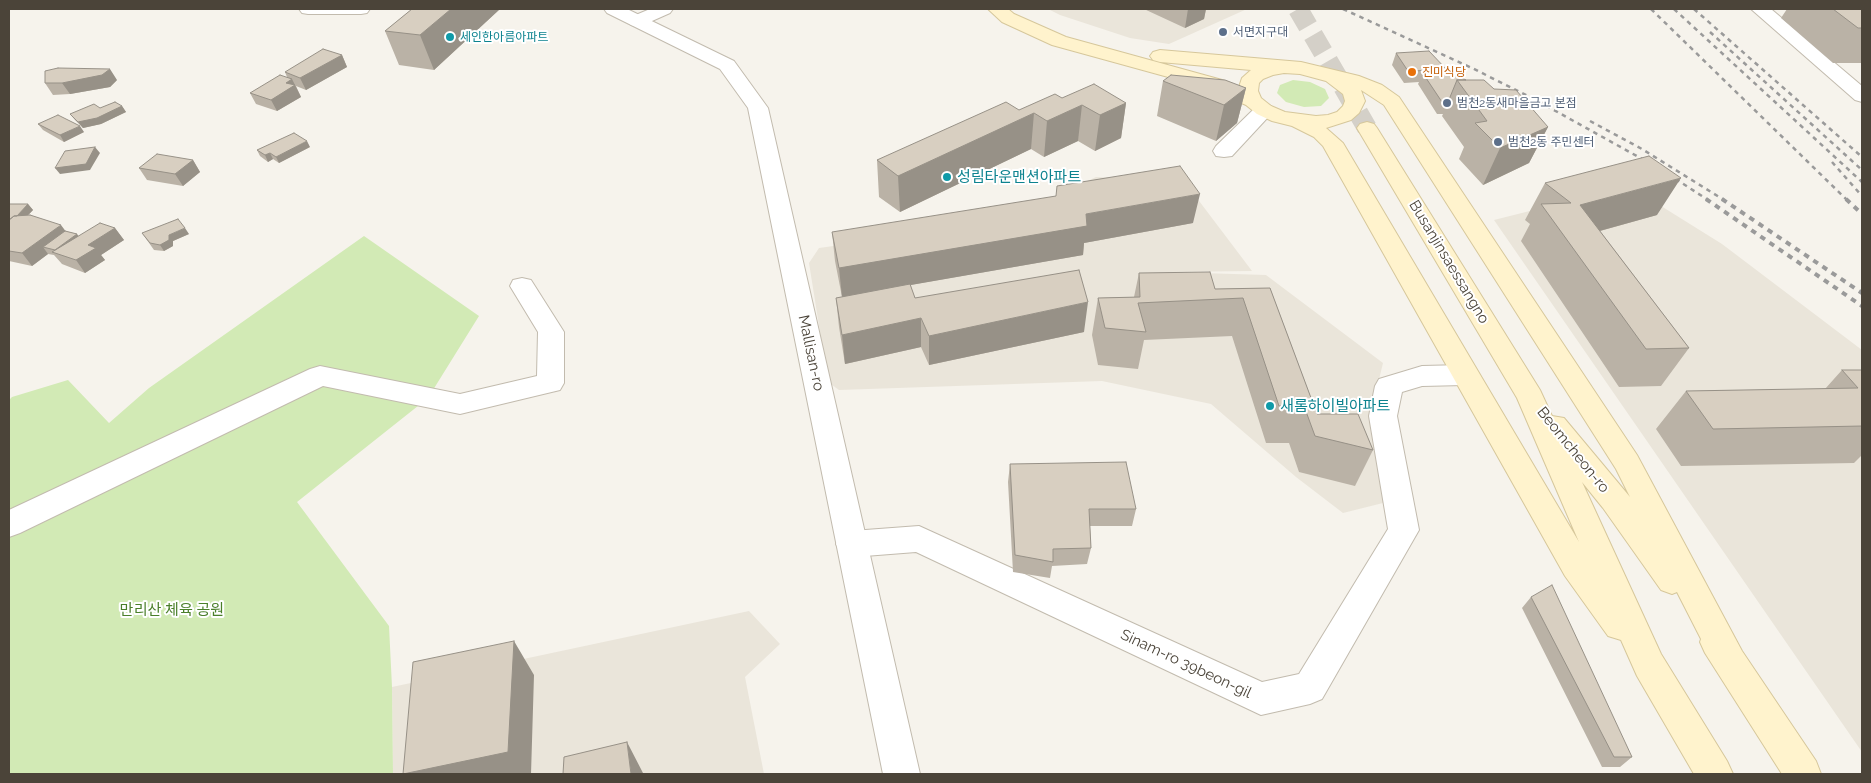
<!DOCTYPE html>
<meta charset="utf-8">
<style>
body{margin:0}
#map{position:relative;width:1871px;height:783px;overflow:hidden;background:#f6f3ec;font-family:Raleway,sans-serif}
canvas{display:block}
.frame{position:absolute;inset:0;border:10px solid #4b4439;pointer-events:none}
</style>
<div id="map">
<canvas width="1871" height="783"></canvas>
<div class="frame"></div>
</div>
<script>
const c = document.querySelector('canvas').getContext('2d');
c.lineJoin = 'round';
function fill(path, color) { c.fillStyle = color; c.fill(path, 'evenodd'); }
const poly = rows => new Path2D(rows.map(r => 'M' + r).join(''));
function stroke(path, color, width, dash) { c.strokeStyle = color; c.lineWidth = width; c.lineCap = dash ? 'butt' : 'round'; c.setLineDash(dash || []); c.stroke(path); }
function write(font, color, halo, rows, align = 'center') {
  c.font = font + ' Raleway,"Noto Sans KR",sans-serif'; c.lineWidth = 4; c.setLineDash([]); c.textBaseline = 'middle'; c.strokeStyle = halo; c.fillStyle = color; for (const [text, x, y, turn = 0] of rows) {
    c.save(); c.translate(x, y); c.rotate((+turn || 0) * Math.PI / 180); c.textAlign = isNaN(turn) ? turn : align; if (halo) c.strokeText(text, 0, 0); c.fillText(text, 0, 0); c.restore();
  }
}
fill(poly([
 [1048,9,1247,9,1169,44,1130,38,1060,15],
 [1096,177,1184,181,1252,271,1169,272,1266,275,1383,363,1373,404,1391,501,1343,513,1296,477,1211,404,1102,381,839,390,828,382,809,263,819,248,999,223],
 [1629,186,1722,244,1862,350,1862,752,1494,220],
 [749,611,780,644,745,677,764,774,393,774,392,687]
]), '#eae5da');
fill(poly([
 [1293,80,1310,82,1325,89,1329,98,1321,106,1304,107,1286,102,1277,93,1280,85],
 [364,236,479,316,428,398,297,502,389,626,392,687,393,774,9,774,9,400,12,397,68,380,109,423,149,388]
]), '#d2eab5');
stroke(poly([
 [1298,9,1367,128]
]), '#d4d0c8', 20, [20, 10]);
const minor = poly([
 [650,9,673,9,670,13,643,25,637,26,631,25,628,21,631,17,650,9],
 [1751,9,1771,9,1862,86,1862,102,1855,100,1751,9],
 [1264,104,1271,106,1274,110,1271,114,1232,156,1224,157,1216,156,1213,151,1216,146,1257,106,1264,104],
 [522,278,531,280,564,332,564,383,560,390,460,414,323,386,20,533,9,537,9,510,310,369,320,366,460,394,537,376,538,332,510,286,513,280,522,278],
 [1464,365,1474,368,1478,375,1474,382,1464,385,1422,386,1402,392,1397,416,1419,530,1322,699,1310,704,1261,715,916,552,852,557,841,553,836,544,841,535,852,531,919,526,1262,682,1299,674,1388,529,1369,416,1375,386,1379,379,1422,366,1464,365]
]);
const tertiary = poly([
 [299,9,370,9,367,13,361,14,308,14,302,13,299,9],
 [604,9,627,9,734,61,768,108,920,774,883,774,748,108,720,69,607,13,604,9]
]);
const secondary = poly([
 [988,9,1008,9,1014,14,1066,37,1222,80,1239,87,1242,78,1251,70,1160,62,1153,60,1150,56,1153,52,1160,50,1301,62,1359,76,1382,85,1399,97,1637,455,1742,651,1816,761,1821,774,1782,774,1705,653,1700,642,1701,639,1677,592,1672,594,1661,590,1603,508,1582,482,1661,654,1727,761,1733,774,1694,774,1637,676,1621,640,1608,636,1565,576,1323,146,1314,137,1292,126,1272,121,1257,114,1246,105,1208,88,1052,45,1002,22,988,9],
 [1284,73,1300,74,1326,81,1343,94,1345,101,1343,106,1337,112,1328,115,1316,116,1285,112,1271,106,1261,98,1258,91,1259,83,1263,79,1273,75,1284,73],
 [1361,90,1384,105,1616,469,1630,497,1564,418,1552,416,1540,390,1377,128,1374,124,1367,122,1360,124,1357,128,1517,398,1579,542,1343,143,1326,128,1351,120,1359,113,1365,101,1361,90]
]);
stroke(minor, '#c2bbae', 2);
stroke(tertiary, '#c2bbae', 2);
stroke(secondary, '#d6c79b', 2);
fill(minor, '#fff');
fill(tertiary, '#fff');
fill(secondary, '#fff3cd');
stroke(poly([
 [1343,9,1472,68,1534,99,1653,165],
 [1651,9,1847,200],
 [1674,9,1862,182],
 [1694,9,1862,157],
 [1710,32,1862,170],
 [1590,121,1642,149,1724,200],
 [1832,162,1862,196],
 [1668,174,1708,200]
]), '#9a9a9a', 2.5, [4.5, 4.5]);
stroke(poly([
 [1706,199,1862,306],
 [1722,199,1862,293],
 [1846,199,1862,214]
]), '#9a9a9a', 4, [5.5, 5.5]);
fill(poly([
 [412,9,500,9,434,70,399,65,385,31],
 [1144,9,1206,9,1204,19,1185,28],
 [1787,9,1862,9,1862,63,1833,63,1781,18],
 [1396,53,1447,70,1446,72,1466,80,1494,89,1548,127,1529,163,1483,185,1459,159,1464,147,1442,116,1443,114,1437,114,1418,84,1419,82,1404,83,1392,65],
 [342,55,347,67,306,90,296,86,301,97,277,111,256,104,250,93,287,77,285,72],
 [117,80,110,87,70,94,53,95,45,83],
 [1163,81,1246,88,1237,123,1216,141,1157,116],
 [1062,98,1126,103,1121,138,1095,151,1078,141,1044,157,1031,149,900,212,879,197,877,160,1019,110],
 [122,106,126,112,101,124,83,128,75,120,70,114,100,108],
 [38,124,84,132,64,142,43,130],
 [310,147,279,163,273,159,268,162,260,156,257,150],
 [193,160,200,172,183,186,147,180,139,168],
 [1545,183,1657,215,1600,231,1689,348,1661,386,1619,387,1521,241,1530,224,1525,220],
 [9,204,28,204,33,210,28,215,65,231,77,234,78,236,115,228,124,240,101,255,105,260,85,273,62,264,54,255,48,254,32,266,9,261],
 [1193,223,1084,243,1083,255,910,285,915,298,1084,332,929,365,921,347,845,364,839,327,836,298,842,297,835,261,832,232],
 [142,233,189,234,173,241,173,246,164,251,154,250],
 [1139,273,1215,289,1270,288,1317,414,1373,450,1355,486,1299,472,1289,443,1266,443,1232,336,1144,340,1138,369,1098,365,1092,335,1098,298,1134,297],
 [1842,370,1862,370,1862,455,1854,463,1681,466,1656,429,1686,391,1825,389],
 [1010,464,1136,509,1132,526,1090,526,1091,548,1087,564,1052,566,1050,578,1013,572,1008,482],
 [1531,597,1632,757,1620,767,1602,767,1522,608]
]), '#bab2a6');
fill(poly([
 [451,9,500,9,434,70,420,35],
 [1188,9,1206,9,1204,19,1185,28],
 [342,55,347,67,306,90,300,78],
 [110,69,117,80,110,87,70,94,62,83],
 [292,79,301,97,277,111,271,100,286,83],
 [1246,88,1237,123,1216,141,1224,105],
 [1126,103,1121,138,1095,151,1100,115],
 [1082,105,1078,141,1044,157,1047,121],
 [122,106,126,112,101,124,83,128,78,122],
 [1034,113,1031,149,900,212,898,176],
 [80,126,84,132,64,142,60,135],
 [1548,127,1529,163,1483,185,1500,148],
 [307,141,310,147,279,163,276,157],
 [95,147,100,153,90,170,60,174,55,168],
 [270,153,273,159,268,162,265,155],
 [193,160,200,172,183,186,175,174],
 [1681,178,1657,215,1567,240,1580,205],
 [1200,194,1193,223,1084,243,1083,255,842,297,839,268,1086,214],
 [28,204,33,210,11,233,9,224],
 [61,225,70,237,43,247,48,254,32,266,22,253],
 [115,228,124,240,101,255,105,260,85,273,76,260,88,245],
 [185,228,189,234,173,241,173,246,164,251,160,245,169,235],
 [77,234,82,241,55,250],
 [1088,302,1084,332,929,365,929,336],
 [921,318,921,347,845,364,842,335],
 [514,641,534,675,531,774,405,774],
 [627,742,643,773,643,774,631,774]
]), '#979187');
const building = poly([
 [412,9,451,9,420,35,385,31,412,9],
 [1833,9,1862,9,1862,28,1858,28,1833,9],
 [323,49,342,55,300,78,285,72,323,49],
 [1429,51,1447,70,1408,71,1396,53,1429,51],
 [58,68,110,69,102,75,62,83,45,83,45,71,58,68],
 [1422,72,1448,72,1466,80,1457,80,1448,102,1442,102,1422,72],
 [280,75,292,79,286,83,295,85,271,100,250,93,280,75],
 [1171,75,1225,80,1246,88,1224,105,1163,81,1171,75],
 [1457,80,1484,80,1494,89,1516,90,1548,127,1500,148,1475,123,1487,121,1457,80],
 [1094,84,1126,103,1100,115,1082,105,1047,121,1034,113,898,176,877,160,1006,102,1019,110,1055,94,1062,98,1094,84],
 [115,102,122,106,97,118,78,122,70,114,94,104,100,108,115,102],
 [58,115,80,126,60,135,38,124,58,115],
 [294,133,307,141,276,157,270,153,265,155,257,150,294,133],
 [95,147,86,164,55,168,65,151,95,147],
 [157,154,193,160,175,174,139,168,157,154],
 [1649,156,1681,178,1580,205,1689,348,1646,349,1541,204,1571,203,1545,183,1649,156],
 [1180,166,1200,194,1086,214,1087,226,839,268,832,232,1056,196,1057,186,1180,166],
 [9,204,28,204,17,216,14,216,9,220,9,204],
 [30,215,61,225,22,253,9,251,9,220,14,216,30,215],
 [178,219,185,228,169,235,169,240,160,245,150,243,142,233,178,219],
 [100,223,115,228,88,245,96,248,76,260,52,252,100,223],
 [65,231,77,234,55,250,43,247,65,231],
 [1079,270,1088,302,929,336,921,318,842,335,836,298,910,284,915,298,1079,270],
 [1210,272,1215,289,1270,288,1317,414,1358,414,1373,450,1315,436,1304,406,1279,406,1243,298,1138,303,1146,332,1105,328,1098,298,1140,297,1139,273,1210,272],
 [1842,370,1862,370,1862,426,1713,429,1686,391,1858,388,1842,370],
 [1126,462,1136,509,1089,509,1091,548,1053,549,1053,562,1015,555,1010,464,1126,462],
 [1552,585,1632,757,1614,757,1531,597,1552,585],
 [514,641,508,752,403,774,413,662,514,641],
 [627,742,631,774,563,774,564,757,627,742]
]);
fill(building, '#d8cfc1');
stroke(building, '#979187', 1);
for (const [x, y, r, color] of [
 [1223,32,5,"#5c6f8a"],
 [450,37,5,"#0f9aa8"],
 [1412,72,5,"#e8710a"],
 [1447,103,5,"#5c6f8a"],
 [1498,142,5,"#5c6f8a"],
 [947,177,5,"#0f9aa8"],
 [1270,406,5,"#0f9aa8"]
]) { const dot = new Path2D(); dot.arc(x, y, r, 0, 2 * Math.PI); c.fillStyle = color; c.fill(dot); stroke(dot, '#fff', 2); }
write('12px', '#4e5e75', '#fff', [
 ["서면지구대",1233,32],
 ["범천2동새마을금고 본점",1457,103],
 ["범천2동 주민센터",1508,142]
], 'left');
write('12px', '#0d838f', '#fff', [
 ["세인한아름아파트",460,37]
], 'left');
write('12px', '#c56008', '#fff', [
 ["진미식당",1422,72]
], 'left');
write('15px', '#0d838f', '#fff', [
 ["성림타운맨션아파트",957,177],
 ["새롬하이빌아파트",1280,406]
], 'left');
write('15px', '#4b4439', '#fff', [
 ["Busanjinsaessangno",1449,262,59],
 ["Mallisan-ro",811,353,78],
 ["Beomcheon-ro",1573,450,51],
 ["Sinam-ro 39beon-gil",1186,664,25]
]);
write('15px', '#4a7f2a', '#fff', [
 ["만리산 체육 공원",172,610]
]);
</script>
